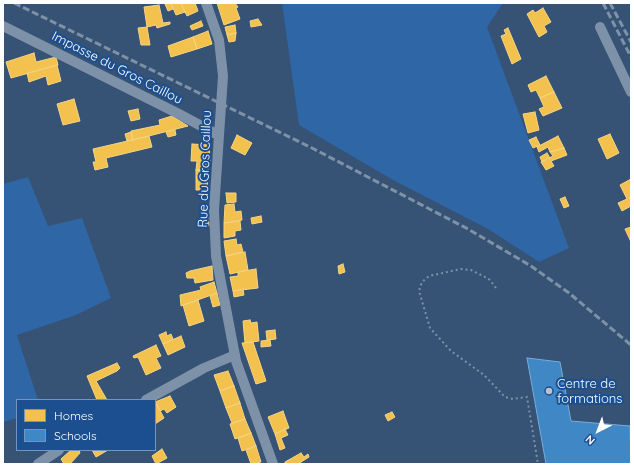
<!DOCTYPE html>
<style>
body{margin:0}
#map{position:relative;width:634px;height:467px;overflow:hidden;background:#365274;font-family:Quicksand,sans-serif}
canvas{display:block}
.frame{position:absolute;inset:0;border:4px solid #fff;pointer-events:none}
.legend{position:absolute;left:16px;top:399px;width:140px;height:52px;box-sizing:border-box;background:#1b4f8f;border:1px solid #7695bc;margin:0;padding:5px 7px;list-style:none;font-size:12px;color:#fff}
.legend li{display:flex;align-items:center;gap:8px;height:20px}
.legend b{width:20px;border:1px solid #7695bc}
.north{position:absolute;left:578px;top:411px;width:40px;height:40px;-webkit-text-stroke:3px #1b4f8f;paint-order:stroke;rotate:222deg;font-size:11px;font-weight:700;line-height:16px;text-align:center;color:#fff}
.north::after{content:'';display:block;margin:auto;width:14px;height:18px;background:#fff;clip-path:polygon(50% 0,100% 100%,50% 72%,0 100%)}
</style>
<div id="map">
<canvas width="634" height="467"></canvas>
<div class="frame"></div>
<ul class="legend">
<li><b style="height:11px;background:#f2c14e"></b>Homes</li>
<li><b style="height:11px;background:#3f88c5"></b>Schools</li>
</ul>
<div class="north">N</div>
</div>
<script>
const c = document.querySelector('canvas').getContext('2d');
c.lineJoin = 'round';
function fill(path, color) { c.fillStyle = color; c.fill(path, 'evenodd'); }
const poly = rows => new Path2D(rows.map(r => 'M' + r).join(''));
function stroke(path, color, width, dash) { c.strokeStyle = color; c.lineWidth = width; c.lineCap = dash ? 'butt' : 'round'; c.setLineDash(dash || []); c.stroke(path); }
function write(font, color, halo, rows, align = 'center') {
  c.font = font + ' Quicksand,sans-serif'; c.lineWidth = 4; c.setLineDash([]); c.textBaseline = 'middle'; c.strokeStyle = halo; c.fillStyle = color; for (const [text, x, y, turn = 0] of rows) {
    c.save(); c.translate(x, y); c.rotate((+turn || 0) * Math.PI / 180); c.textAlign = isNaN(turn) ? turn : align; if (halo) c.strokeText(text, 0, 0); c.fillText(text, 0, 0); c.restore();
  }
}
fill(poly([
 [282,3,503,3,487,27,569,248,539,262,488,229,393,180,299,125],
 [28,177,48,226,82,218,111,298,76,315,17,335,38,400,17,400,17,418,3,422,3,184]
]), '#2f66a5');
const homes = poly([
 [171,3,173,9,168,11,165,4,171,3],
 [171,3,181,3,185,12,176,15,171,3],
 [195,3,198,11,187,16,181,4,195,3],
 [217,3,235,3,238,7,236,8,240,19,224,25,217,3],
 [159,5,163,23,170,22,170,24,157,28,156,25,147,27,144,7,159,5],
 [543,8,551,22,544,26,547,32,539,37,527,14,533,10,535,13,543,8],
 [258,19,262,25,251,27,250,21,258,19],
 [201,21,203,26,192,30,190,26,201,21],
 [235,25,236,33,227,35,225,27,235,25],
 [147,27,150,45,141,45,138,28,147,27],
 [508,28,521,59,512,64,501,36,506,34,504,30,508,28],
 [208,31,212,44,197,49,193,37,208,31],
 [236,33,235,41,229,42,227,35,236,33],
 [193,37,197,49,171,57,168,46,193,37],
 [34,53,36,62,56,57,58,65,11,78,6,62,34,53],
 [57,65,61,81,48,85,46,76,29,82,27,73,57,65],
 [546,76,554,92,540,98,536,90,531,92,528,85,546,76],
 [554,92,562,108,543,116,539,109,544,107,540,98,554,92],
 [74,99,80,121,63,125,57,104,74,99],
 [138,109,140,119,131,121,128,111,138,109],
 [535,112,539,130,528,133,523,114,535,112],
 [172,116,188,126,133,140,131,131,160,125,159,120,172,116],
 [175,130,176,135,168,137,166,132,175,130],
 [131,132,133,140,127,141,125,134,131,132],
 [610,134,619,153,607,159,598,139,610,134],
 [237,135,252,143,245,155,231,148,237,135],
 [149,136,152,147,106,158,108,167,95,170,93,162,96,162,93,149,149,136],
 [558,136,564,148,550,152,548,147,539,152,537,147,558,136],
 [536,137,540,145,533,148,529,140,536,137],
 [192,144,209,145,210,161,209,161,208,170,196,170,197,161,191,161,192,144],
 [564,148,567,155,551,161,554,166,546,170,541,162,553,156,550,152,564,148],
 [547,153,550,158,542,162,540,157,547,153],
 [196,170,208,170,208,173,196,177,196,170],
 [208,173,207,190,196,190,196,177,208,173],
 [631,179,631,206,622,211,618,203,627,199,620,185,631,179],
 [226,193,236,193,236,202,227,203,226,193],
 [565,197,569,206,564,208,560,199,565,197],
 [234,204,235,212,241,211,242,220,224,223,225,205,234,204],
 [208,215,209,226,199,227,199,219,208,215],
 [261,216,262,222,252,224,251,218,261,216],
 [240,221,241,230,235,231,235,236,224,238,224,223,240,221],
 [631,227,631,242,625,229,631,227],
 [236,239,237,245,241,244,243,252,226,256,224,241,236,239],
 [245,252,248,270,230,274,226,256,245,252],
 [343,264,345,272,339,274,338,266,343,264],
 [212,266,213,280,195,283,194,278,187,278,186,273,190,271,212,266],
 [256,269,258,288,233,291,230,277,238,276,238,272,256,269],
 [214,282,217,293,181,306,180,295,201,290,200,287,214,282],
 [243,289,244,295,234,297,233,291,243,289],
 [217,293,220,305,213,307,210,296,217,293],
 [198,300,204,321,189,326,183,305,198,300],
 [250,320,251,323,257,322,259,341,245,343,243,321,250,320],
 [275,330,276,339,267,340,266,331,275,330],
 [166,332,167,336,171,334,173,339,163,344,159,335,166,332],
 [181,336,185,347,168,355,163,344,181,336],
 [270,340,271,346,261,347,261,341,270,340],
 [253,342,266,381,256,384,242,343,253,342],
 [156,345,161,356,156,358,161,368,146,375,138,357,134,358,133,356,156,345],
 [117,363,120,368,117,371,96,381,107,400,97,400,87,376,117,363],
 [228,371,234,386,220,391,214,375,228,371],
 [234,386,240,403,226,408,220,391,234,386],
 [170,396,176,407,167,413,164,409,160,411,155,402,170,396],
 [156,403,164,418,155,424,155,404,156,403],
 [240,403,245,419,232,423,226,408,240,403],
 [283,411,289,428,275,434,268,417,283,411],
 [392,412,395,417,388,421,385,415,392,412],
 [245,419,251,433,235,439,230,424,245,419],
 [285,429,288,435,281,438,285,448,280,450,275,434,285,429],
 [251,433,256,446,242,451,238,438,251,433],
 [256,446,261,462,251,464,246,450,256,446],
 [162,449,167,458,156,464,152,456,162,449],
 [71,450,79,450,80,453,70,464,64,464,61,459,71,450],
 [92,450,108,450,96,457,92,450],
 [301,453,304,457,308,454,309,457,298,464,285,464,285,462,301,453]
]);
fill(homes, '#f2c14e');
stroke(homes, '#f6d483', 1);
const schools = poly([
 [527,358,560,362,571,421,630,426,631,464,546,464,527,358]
]);
fill(schools, '#3f88c5');
stroke(schools, '#79acd6', 1);
stroke(poly([
 [496,288,490,280,485,277,471,270,461,269,429,276,422,282,419,291,430,328,451,351,484,375,505,397,513,399,527,397,538,464]
]), '#7d92a8', 2, [2, 3]);
stroke(poly([
 [206,3,219,40,223,76,214,210,216,256,236,361,273,464],
 [3,26,179,114,218,135],
 [600,27,631,92],
 [146,400,204,368,235,355],
 [38,464,59,450]
]), '#7d92a8', 10);
stroke(poly([
 [14,3,312,148,468,229,531,266,569,293,631,345],
 [603,3,631,57],
 [610,3,631,42]
]), '#7e92a7', 3, [7, 3]);
for (const [x, y, r, color] of [
 [549,391,4,"#b9c2ce"]
]) { const dot = new Path2D(); dot.arc(x, y, r, 0, 2 * Math.PI); c.fillStyle = color; c.fill(dot); stroke(dot, '#1b4f8f', 1.5); }
write('13px', '#fff', '#1b4f8f', [
 ["Impasse du Gros Caillou",117,68,27],
 ["Rue du Gros Caillou",205,169,-88]
]);
write('13px', '#fff', '#1b4f8f', [
 ["Centre de",557,384],
 ["formations",557,399]
], 'left');
</script>
